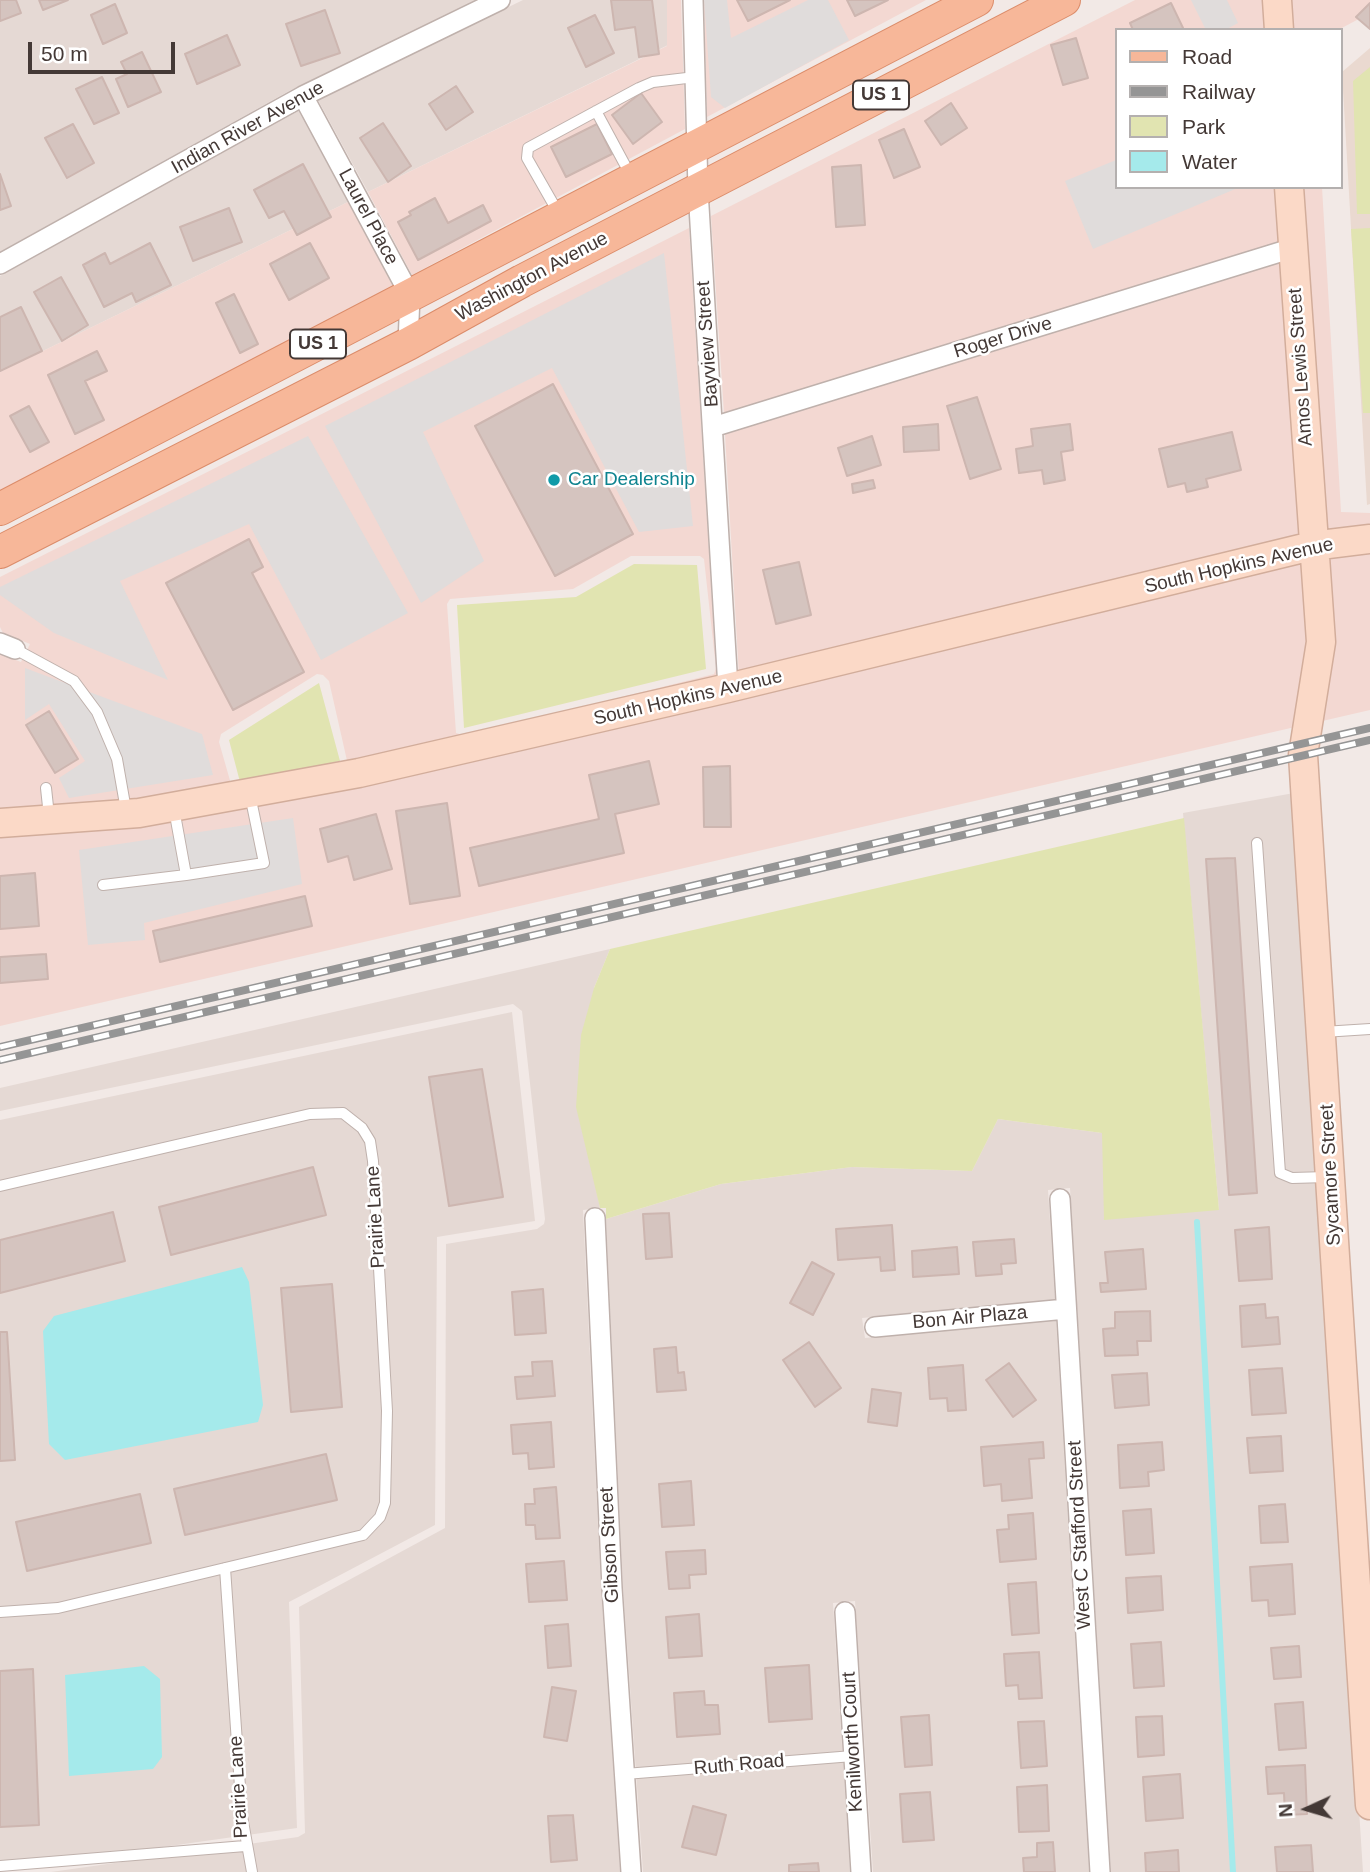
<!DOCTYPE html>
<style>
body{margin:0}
#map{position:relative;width:1370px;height:1872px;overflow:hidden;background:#f2e9e6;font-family:Arial,sans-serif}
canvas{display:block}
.legend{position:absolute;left:1115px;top:28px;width:228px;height:161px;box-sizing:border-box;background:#fff;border:2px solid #b4b0af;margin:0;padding:9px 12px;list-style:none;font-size:21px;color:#443936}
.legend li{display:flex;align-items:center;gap:14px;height:35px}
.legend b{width:35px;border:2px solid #b4b0af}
.north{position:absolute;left:1272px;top:1774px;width:70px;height:70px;-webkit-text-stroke:5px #fff;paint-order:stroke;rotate:266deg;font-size:19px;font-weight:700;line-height:28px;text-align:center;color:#443936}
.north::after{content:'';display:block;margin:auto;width:24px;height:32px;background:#443936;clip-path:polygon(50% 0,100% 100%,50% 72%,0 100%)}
.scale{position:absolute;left:28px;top:42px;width:147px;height:32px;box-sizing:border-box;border:4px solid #443936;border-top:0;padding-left:9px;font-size:21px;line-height:24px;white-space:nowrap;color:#443936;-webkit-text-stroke:5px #fff;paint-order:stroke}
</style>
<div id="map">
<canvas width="1370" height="1872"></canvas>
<ul class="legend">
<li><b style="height:9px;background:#f7b799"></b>Road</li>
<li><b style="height:9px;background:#959595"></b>Railway</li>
<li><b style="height:19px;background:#e1e4b1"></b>Park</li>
<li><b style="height:19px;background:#a5eaeb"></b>Water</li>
</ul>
<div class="north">N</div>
<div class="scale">50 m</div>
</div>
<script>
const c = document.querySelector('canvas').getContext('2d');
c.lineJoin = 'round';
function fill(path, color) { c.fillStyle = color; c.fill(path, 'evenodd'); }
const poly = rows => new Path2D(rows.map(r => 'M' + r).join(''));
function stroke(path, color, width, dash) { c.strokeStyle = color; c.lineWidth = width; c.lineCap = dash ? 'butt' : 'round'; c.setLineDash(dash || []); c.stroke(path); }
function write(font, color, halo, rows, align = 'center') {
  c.font = font + ' Arial,sans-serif'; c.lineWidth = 5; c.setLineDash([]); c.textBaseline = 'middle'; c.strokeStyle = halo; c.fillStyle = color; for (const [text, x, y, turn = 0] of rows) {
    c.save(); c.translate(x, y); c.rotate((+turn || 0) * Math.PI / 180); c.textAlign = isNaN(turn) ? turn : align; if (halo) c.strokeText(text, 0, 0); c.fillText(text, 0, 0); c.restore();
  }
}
fill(poly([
 [0,0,477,0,289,91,0,252],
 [523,0,667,0,668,45,368,192,318,100],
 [298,110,348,202,0,372,0,276],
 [1294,793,1363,1872,1111,1872,1070,1188,1048,1190,1055,1300,862,1318,865,1338,1056,1320,1089,1872,873,1872,855,1601,833,1603,850,1872,643,1872,623,1587,606,1219,721,1184,852,1167,972,1171,998,1119,1102,1133,1219,1210,1183,813],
 [610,949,594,988,594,1175,600,1208,583,1210,601,1589,620,1872,51,1872,298,1837,305,1833,299,1607,445,1528,446,1244,537,1229,544,1224,545,1219,522,1011,513,1004,0,1111,0,1088],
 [512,1012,535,1221,437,1237,435,1525,289,1602,297,1828,0,1870,0,1120]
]), '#e5d9d4');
fill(poly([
 [667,0,681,0,685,129,412,275,368,192,667,46],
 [704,0,926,0,707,117],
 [1135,0,1266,0,1267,30,1116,30,1116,187,1278,187,1281,242,724,413,711,216],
 [1288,0,1370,0,1370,13,1338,30,1290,30],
 [1300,187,1322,187,1341,512,1370,513,1370,529,1323,535],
 [348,202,393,286,0,496,0,372],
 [689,228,717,681,348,765,329,681,323,675,317,674,221,734,219,742,231,784,138,803,0,813,0,654,21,662,30,644,3,633,0,627,0,577],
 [631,556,700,556,704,559,716,668,714,674,466,736,456,733,447,604,450,599,573,589],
 [1282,262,1300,537,739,676,725,434],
 [1370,549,1370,710,1318,722,1324,555],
 [1302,559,1309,642,1295,727,0,1026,0,833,42,831]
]), '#f3d8d2');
fill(poly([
 [1370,48,1370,504,1367,505,1342,72]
]), '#ead9d0');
fill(poly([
 [1370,67,1370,214,1357,214,1353,81],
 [1370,228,1370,413,1363,413,1351,229],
 [634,564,697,565,706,669,464,728,457,605,576,597],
 [319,683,340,761,240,782,229,740],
 [1184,818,1219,1210,1104,1220,1102,1133,998,1119,972,1171,852,1167,721,1184,606,1219,606,1208,600,1208,576,1107,581,1035,594,988,610,949]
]), '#e1e4b1');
fill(poly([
 [704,0,727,0,731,38,808,0,828,0,849,40,725,108,711,97],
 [1191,0,1227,0,1238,23,1225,30,1206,30],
 [1116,160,1116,187,1240,187,1093,249,1065,181],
 [664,253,693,526,639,532,552,368,423,432,484,561,421,603,325,426],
 [308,436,408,613,321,660,249,524,120,581,168,680,54,633,0,595,0,587],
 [25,668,202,734,213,775,69,798,59,778,85,761,49,704,25,720],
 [293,818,302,884,144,923,145,940,88,945,79,850]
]), '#e0dcdb');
fill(poly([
 [242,1267,249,1282,263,1405,258,1422,65,1460,49,1444,43,1331,54,1316],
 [144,1666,160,1679,162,1757,153,1769,69,1776,65,1675]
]), '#a5eaeb');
stroke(poly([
 [1197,1222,1233,1872]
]), '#a5eaeb', 6);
const building = poly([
 [0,0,16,0,21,13,0,21,0,0],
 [39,0,68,0,43,10,39,0],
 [611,0,652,0,659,54,639,57,635,27,615,30,611,0],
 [737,0,790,0,748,21,737,0],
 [847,0,888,0,855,16,847,0],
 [1171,3,1184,30,1133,30,1130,23,1171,3],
 [1370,3,1370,29,1356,17,1370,3],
 [115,4,127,33,103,44,91,15,115,4],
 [325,10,340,53,301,66,286,24,325,10],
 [595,15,614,53,586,67,568,28,595,15],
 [227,35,240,65,197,84,185,54,227,35],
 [1076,38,1088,78,1063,85,1051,45,1076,38],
 [142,52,161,92,128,107,116,79,127,74,121,62,142,52],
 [102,77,119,113,94,124,76,89,102,77],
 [456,86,473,112,446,130,429,104,456,86],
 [641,93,662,122,633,144,612,115,641,93],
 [951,103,967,128,941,145,925,121,951,103],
 [383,123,411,166,388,182,360,138,383,123],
 [73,124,94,163,67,178,45,138,73,124],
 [597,124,612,154,566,177,551,147,597,124],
 [904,129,920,167,894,178,879,140,904,129],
 [303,164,331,217,297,235,284,211,269,218,254,190,303,164],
 [861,165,865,225,836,227,832,167,861,165],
 [0,174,11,206,0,210,0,174],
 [435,198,448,223,483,205,491,221,418,260,398,222,411,215,409,212,435,198],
 [229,208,242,242,193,261,180,227,229,208],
 [150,243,171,285,136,302,132,293,104,307,83,265,105,253,110,264,150,243],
 [310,243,329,278,289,300,270,264,310,243],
 [61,277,88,325,62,341,34,292,61,277],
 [234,294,258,344,240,353,216,303,234,294],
 [21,307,42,351,0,371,0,317,21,307],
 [97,351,107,371,85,381,104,420,75,434,48,375,97,351],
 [553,384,633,534,555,576,475,426,553,384],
 [977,397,1001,469,970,479,947,406,977,397],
 [29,406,49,442,30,452,10,416,29,406],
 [938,424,939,450,904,452,903,427,938,424],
 [1070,424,1073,450,1061,452,1065,480,1044,484,1042,470,1019,473,1016,449,1033,446,1031,429,1070,424],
 [1232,432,1241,470,1206,479,1208,487,1187,492,1185,483,1168,487,1159,449,1232,432],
 [872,436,881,465,847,476,838,448,872,436],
 [873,480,875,488,853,493,852,484,873,480],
 [249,539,263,567,252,573,304,672,233,710,166,583,249,539],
 [799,562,811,615,776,624,763,570,799,562],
 [49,711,78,759,55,773,26,725,49,711],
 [649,761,659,804,615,814,624,853,479,886,470,848,599,819,589,775,649,761],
 [730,766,731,827,704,827,703,767,730,766],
 [447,803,460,896,410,904,396,811,447,803],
 [376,814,392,869,354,880,348,856,328,862,320,829,376,814],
 [1235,858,1257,1193,1229,1195,1206,859,1235,858],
 [35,873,39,926,0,929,0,876,35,873],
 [305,896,312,926,160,962,153,931,305,896],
 [46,954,48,979,0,983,0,957,46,954],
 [482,1069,503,1197,449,1206,429,1077,482,1069],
 [313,1167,326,1215,171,1255,159,1207,313,1167],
 [113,1212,125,1261,0,1293,0,1240,113,1212],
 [669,1213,672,1257,646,1259,643,1214,669,1213],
 [892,1225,895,1270,881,1271,880,1257,838,1260,836,1229,892,1225],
 [1269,1227,1272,1279,1239,1281,1235,1230,1269,1227],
 [1014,1239,1016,1263,1001,1264,1002,1274,976,1276,973,1242,1014,1239],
 [957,1247,959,1274,913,1277,912,1251,957,1247],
 [1143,1249,1146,1289,1101,1292,1100,1283,1108,1283,1105,1252,1143,1249],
 [812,1262,834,1274,813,1315,790,1303,812,1262],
 [332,1284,342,1407,291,1412,281,1288,332,1284],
 [543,1289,546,1333,515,1335,512,1292,543,1289],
 [1265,1304,1266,1318,1278,1317,1280,1344,1242,1347,1240,1306,1265,1304],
 [1150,1311,1151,1341,1137,1341,1138,1355,1105,1356,1103,1329,1115,1328,1115,1312,1150,1311],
 [0,1332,7,1332,15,1460,0,1461,0,1332],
 [809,1342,841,1388,815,1407,783,1360,809,1342],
 [676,1347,678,1373,684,1372,686,1390,657,1392,654,1349,676,1347],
 [552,1361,555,1396,517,1399,515,1377,533,1376,532,1362,552,1361],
 [1009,1363,1036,1400,1013,1417,986,1380,1009,1363],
 [963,1365,966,1410,948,1411,947,1398,930,1399,928,1368,963,1365],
 [1282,1368,1286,1413,1252,1415,1249,1370,1282,1368],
 [1147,1373,1149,1405,1115,1408,1112,1375,1147,1373],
 [872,1389,901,1393,897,1426,868,1422,872,1389],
 [551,1422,554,1467,529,1469,528,1453,513,1454,511,1425,551,1422],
 [1281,1436,1283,1471,1250,1473,1247,1438,1281,1436],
 [1043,1442,1044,1458,1029,1459,1032,1498,1002,1501,1001,1484,984,1486,981,1447,1043,1442],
 [1162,1442,1164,1470,1148,1472,1149,1486,1120,1488,1118,1445,1162,1442],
 [326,1454,337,1500,185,1535,174,1489,326,1454],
 [691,1481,694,1525,662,1527,659,1484,691,1481],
 [556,1487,560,1538,536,1539,535,1525,526,1525,525,1504,535,1504,534,1489,556,1487],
 [140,1494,151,1543,27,1571,16,1522,140,1494],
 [1285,1504,1288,1542,1261,1543,1259,1506,1285,1504],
 [1151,1509,1154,1553,1126,1555,1123,1511,1151,1509],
 [1033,1513,1036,1559,1000,1562,997,1530,1009,1529,1008,1515,1033,1513],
 [705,1550,706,1574,689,1575,690,1588,669,1589,666,1552,705,1550],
 [564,1561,567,1600,529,1602,526,1564,564,1561],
 [1292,1564,1295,1614,1269,1616,1268,1600,1252,1601,1250,1567,1292,1564],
 [1161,1576,1163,1610,1128,1613,1126,1578,1161,1576],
 [1036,1582,1039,1633,1012,1635,1008,1584,1036,1582],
 [699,1614,702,1656,669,1658,666,1617,699,1614],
 [568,1624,571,1666,548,1668,545,1626,568,1624],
 [1161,1642,1164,1686,1134,1688,1131,1644,1161,1642],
 [1299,1646,1301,1677,1274,1679,1271,1648,1299,1646],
 [1039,1652,1042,1698,1019,1699,1018,1685,1006,1686,1004,1654,1039,1652],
 [809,1665,812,1719,769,1722,765,1668,809,1665],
 [33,1669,39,1825,0,1827,0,1671,33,1669],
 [552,1687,576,1691,567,1741,544,1737,552,1687],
 [704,1691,705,1705,718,1705,720,1734,677,1737,674,1693,704,1691],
 [1303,1702,1306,1748,1279,1750,1275,1704,1303,1702],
 [929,1715,932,1765,905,1767,901,1717,929,1715],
 [1162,1716,1164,1755,1138,1757,1136,1717,1162,1716],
 [1044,1721,1047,1766,1021,1768,1018,1722,1044,1721],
 [1305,1765,1307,1814,1285,1815,1284,1793,1268,1794,1266,1767,1305,1765],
 [1180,1774,1183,1818,1146,1821,1143,1777,1180,1774],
 [1047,1785,1049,1831,1019,1832,1017,1787,1047,1785],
 [930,1792,934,1840,903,1842,900,1794,930,1792],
 [693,1806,726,1815,716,1855,682,1847,693,1806],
 [573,1815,577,1860,551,1862,548,1816,573,1815],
 [1053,1842,1055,1872,1024,1872,1023,1858,1037,1857,1037,1843,1053,1842],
 [1311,1845,1313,1872,1277,1872,1275,1847,1311,1845],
 [1178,1850,1179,1872,1146,1872,1145,1853,1178,1850],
 [818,1863,819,1872,789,1872,789,1865,818,1863]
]);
fill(building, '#d5c4bf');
stroke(building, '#cdb6b0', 2);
const lane = poly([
 [596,111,631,176],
 [559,214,527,158,528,148,639,88,653,82,695,77],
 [15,649,74,681,97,712,117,759,126,810],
 [46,788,49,816],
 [174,809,186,875,264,863,250,795],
 [1257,843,1280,1173,1292,1178,1327,1177],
 [103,885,186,875],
 [1323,1032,1370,1029],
 [0,1186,310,1114,343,1113,362,1128,370,1141,373,1161,387,1411,385,1503,380,1517,363,1535,58,1608,0,1612],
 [225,1568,242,1816,252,1872],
 [625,1774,853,1756],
 [0,1866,245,1846]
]);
const street = poly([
 [693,0,698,190,728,688],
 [303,96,410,295,408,344],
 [0,264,303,96,500,0],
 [713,427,1293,248],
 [0,643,15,649],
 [1060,1199,1100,1872],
 [595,1218,612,1588,631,1872],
 [875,1327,1066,1309],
 [845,1612,861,1872]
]);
const secondary = poly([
 [1277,0,1279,30],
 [1289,187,1321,642,1303,755,1370,1805],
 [0,823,139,813,359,773,728,688,1312,546,1370,539]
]);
const primary = poly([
 [0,509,977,0],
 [0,552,408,344,522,281,1064,0]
]);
stroke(lane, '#bfb1ac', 12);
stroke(street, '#bfb1ac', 22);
stroke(secondary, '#d2ad9b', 31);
stroke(primary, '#db8c6a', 34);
stroke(lane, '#fff', 10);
stroke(street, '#fff', 19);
stroke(secondary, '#fbd9c7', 28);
stroke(primary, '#f7b799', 32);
const rail = poly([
 [0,1047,1370,728],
 [0,1060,1370,740]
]);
stroke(rail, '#959595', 8);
stroke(rail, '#fff', 5, [16]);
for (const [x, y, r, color] of [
 [554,480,7,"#0f9aa8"]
]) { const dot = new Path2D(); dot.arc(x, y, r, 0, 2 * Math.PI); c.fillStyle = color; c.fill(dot); stroke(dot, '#fff', 2.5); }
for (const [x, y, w] of [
 [881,95,56],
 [318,344,56]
]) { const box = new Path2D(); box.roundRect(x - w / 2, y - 14.5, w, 29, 5); c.fillStyle = '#fff'; c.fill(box); stroke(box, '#443936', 2); }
write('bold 18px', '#443936', null, [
 ["US 1",881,95],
 ["US 1",318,344]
]);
write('19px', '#443936', '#fff', [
 ["Indian River Avenue",248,128,-29],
 ["Laurel Place",368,217,62],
 ["Washington Avenue",532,277,-28],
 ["Roger Drive",1003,338,-17],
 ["Bayview Street",708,344,-94],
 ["Amos Lewis Street",1301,367,-94],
 ["South Hopkins Avenue",1239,566,-13],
 ["South Hopkins Avenue",688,698,-13],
 ["Sycamore Street",1331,1175,-93],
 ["Prairie Lane",376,1217,-93],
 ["Bon Air Plaza",970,1318,-5],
 ["West C Stafford Street",1080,1535,-93],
 ["Gibson Street",610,1545,-93],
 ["Kenilworth Court",853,1742,-93],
 ["Ruth Road",739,1765,-5],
 ["Prairie Lane",239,1787,-93]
]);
write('19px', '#0d838f', '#fff', [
 ["Car Dealership",568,480]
], 'left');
</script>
